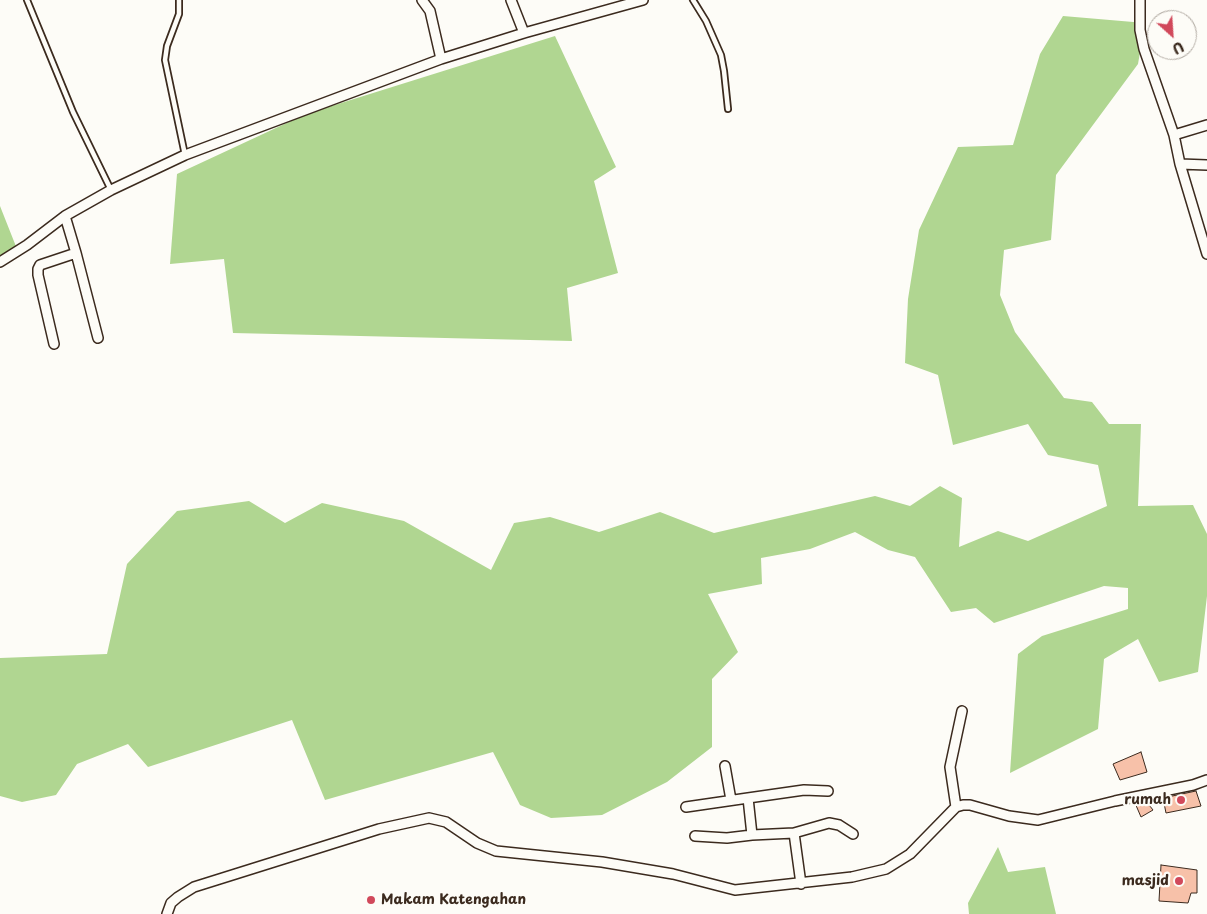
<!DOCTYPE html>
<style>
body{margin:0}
#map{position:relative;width:1207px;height:914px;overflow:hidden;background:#fdfcf7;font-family:"Playpen Sans",sans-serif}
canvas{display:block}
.north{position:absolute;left:1147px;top:10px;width:50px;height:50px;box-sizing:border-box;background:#fdfcf7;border:1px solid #afa8a0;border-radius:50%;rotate:154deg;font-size:14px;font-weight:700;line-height:20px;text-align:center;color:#3b2a1e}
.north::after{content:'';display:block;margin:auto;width:18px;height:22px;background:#d1495b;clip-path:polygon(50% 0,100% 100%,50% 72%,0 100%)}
</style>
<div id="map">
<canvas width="1207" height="914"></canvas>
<div class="north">U</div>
</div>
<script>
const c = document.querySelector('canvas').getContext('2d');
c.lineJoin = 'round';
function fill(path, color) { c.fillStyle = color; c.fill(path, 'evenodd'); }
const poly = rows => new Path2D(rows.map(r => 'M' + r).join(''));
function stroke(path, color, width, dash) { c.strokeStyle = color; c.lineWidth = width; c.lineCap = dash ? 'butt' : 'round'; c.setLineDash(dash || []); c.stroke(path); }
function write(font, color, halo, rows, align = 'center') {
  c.font = font + ' "Playpen Sans",sans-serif'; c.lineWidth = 4.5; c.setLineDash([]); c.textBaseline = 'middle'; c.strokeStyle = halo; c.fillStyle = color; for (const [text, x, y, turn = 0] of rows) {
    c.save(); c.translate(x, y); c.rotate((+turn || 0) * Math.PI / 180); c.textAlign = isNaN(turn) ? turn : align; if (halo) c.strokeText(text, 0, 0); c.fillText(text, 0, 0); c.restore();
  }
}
fill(poly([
 [1063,16,1145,23,1138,64,1056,175,1051,240,1004,250,1000,295,1015,332,1064,398,1092,402,1109,424,1141,424,1138,506,1193,505,1207,534,1207,596,1198,672,1159,682,1138,639,1104,659,1098,729,1010,773,1018,654,1042,636,1128,609,1128,588,1104,586,994,623,976,608,951,612,915,557,888,550,855,532,810,549,761,558,762,584,708,594,738,652,712,679,712,747,667,782,602,815,551,818,520,805,493,752,325,800,292,720,148,767,128,744,77,764,56,795,22,802,0,796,0,658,107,654,127,564,177,511,249,501,285,523,322,503,404,521,491,570,514,523,550,517,599,532,660,512,714,533,875,496,910,506,940,486,962,498,959,547,998,531,1028,541,1107,506,1098,465,1048,455,1028,424,953,445,938,375,905,363,908,299,919,230,958,147,1013,145,1040,54],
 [555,36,616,167,594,181,618,273,567,288,572,341,233,333,224,259,170,264,177,174,306,114],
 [0,206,17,249,0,262],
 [998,847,1008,872,1045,867,1056,914,969,914,968,903]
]), '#b0d691');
const building = poly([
 [1141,752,1147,772,1120,780,1113,764,1141,752],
 [1196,791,1201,806,1166,813,1163,798,1196,791],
 [1146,801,1153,810,1141,817,1135,803,1146,801],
 [1161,865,1197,870,1197,893,1191,893,1188,903,1159,901,1161,865]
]);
fill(building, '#f7c1a9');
stroke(building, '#3b2a1e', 1);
const service = poly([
 [27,0,73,112,111,190],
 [179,0,179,14,167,46,165,60,185,155],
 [693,0,706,21,721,55,724,71,728,109]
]);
const minor = poly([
 [422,0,430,11,441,59],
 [511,0,524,33],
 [1140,0,1140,30,1144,49,1174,135,1180,164,1207,254],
 [1174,135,1207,125],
 [1180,164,1207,165],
 [65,216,76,253,98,338],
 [0,262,27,245,65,216,111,190,185,155,441,59,524,33,643,0],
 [54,344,38,275,38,269,40,265,76,253],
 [725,766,731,800],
 [686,807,748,798],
 [956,807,950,767,962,711],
 [794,833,829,823,839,825,853,834],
 [752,835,748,798,804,790,828,791],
 [695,836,727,838,752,835,794,833,801,884],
 [167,914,171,903,178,897,194,887,379,829,429,818,446,822,477,843,496,851,602,862,673,874,735,890,852,877,886,869,910,854,952,811,956,807,963,805,970,805,1009,816,1038,820,1115,801,1193,785,1207,780]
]);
stroke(service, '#3b2a1e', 8);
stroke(minor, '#3b2a1e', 12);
stroke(service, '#fdfcf7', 4.5);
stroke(minor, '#fdfcf7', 9);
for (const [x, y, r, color] of [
 [1181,800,5,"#d1495b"],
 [1179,881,5,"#d1495b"],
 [371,900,5,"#d1495b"]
]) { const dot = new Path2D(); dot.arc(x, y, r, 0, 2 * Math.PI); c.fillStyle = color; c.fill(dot); stroke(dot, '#fdfcf7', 2); }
write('bold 14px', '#3b2a1e', '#fdfcf7', [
 ["rumah",1171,800],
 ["masjid",1169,881],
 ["Makam Katengahan",381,900,"left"]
], 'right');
</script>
